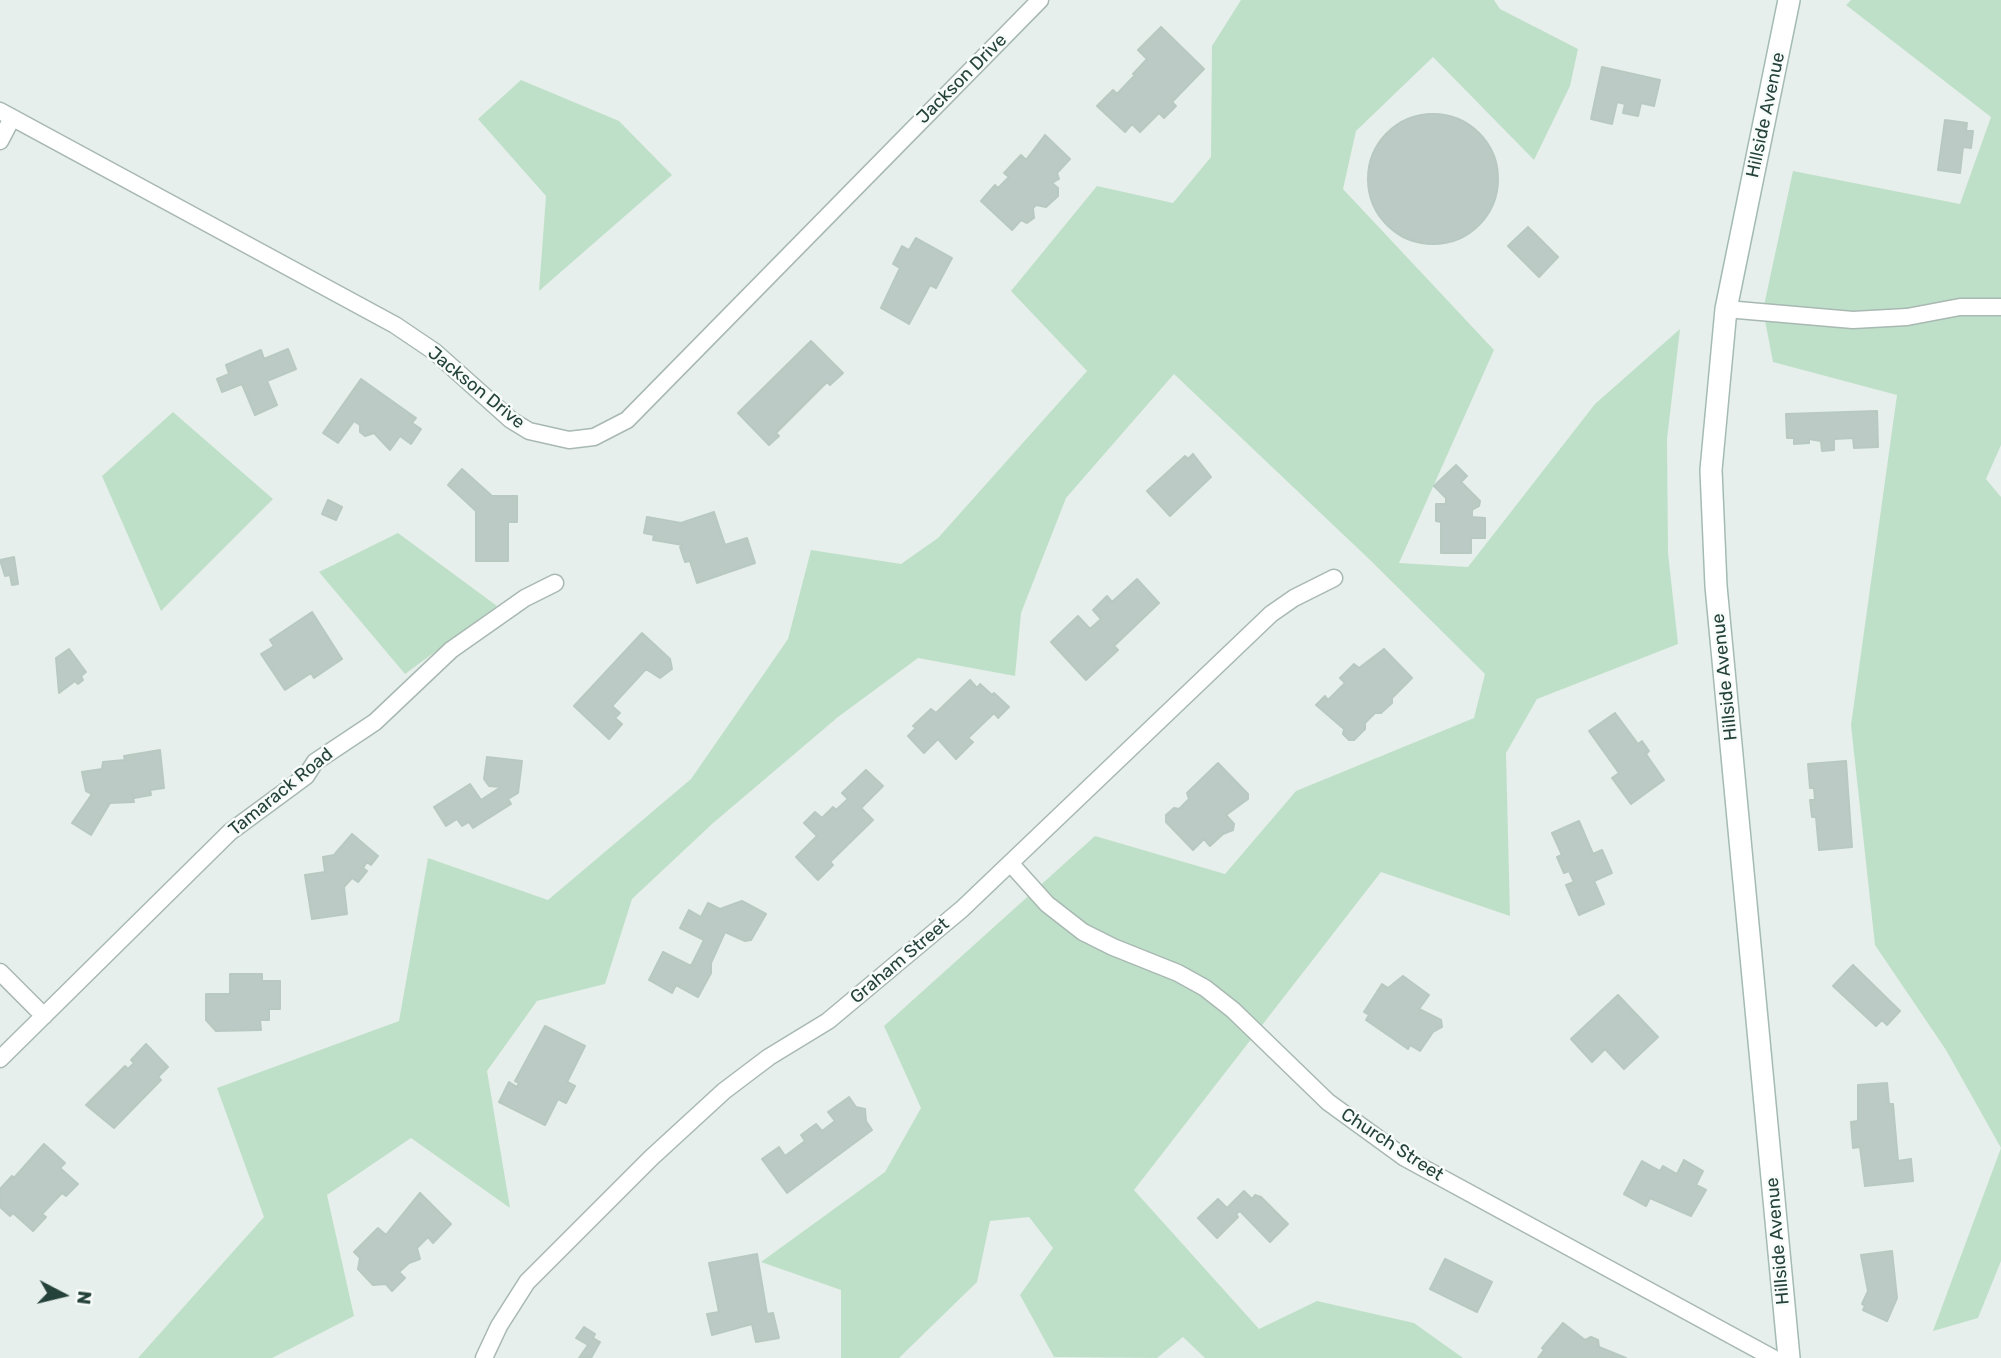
<!DOCTYPE html>
<style>
body{margin:0}
#map{position:relative;width:2001px;height:1358px;overflow:hidden;background:#e6efeb;font-family:Rubik,sans-serif}
canvas{display:block}
.north{position:absolute;left:28px;top:1260px;width:70px;height:70px;-webkit-text-stroke:5px #f7fbf9;paint-order:stroke;rotate:97deg;font-size:19px;font-weight:700;line-height:28px;text-align:center;color:#24423a}
.north::after{content:'';display:block;margin:auto;width:24px;height:32px;background:#24423a;clip-path:polygon(50% 0,100% 100%,50% 72%,0 100%)}
</style>
<div id="map">
<canvas width="2001" height="1358"></canvas>
<div class="north">N</div>
</div>
<script>
const c = document.querySelector('canvas').getContext('2d');
c.lineJoin = 'round';
function fill(path, color) { c.fillStyle = color; c.fill(path, 'evenodd'); }
const poly = rows => new Path2D(rows.map(r => 'M' + r).join(''));
function stroke(path, color, width, dash) { c.strokeStyle = color; c.lineWidth = width; c.lineCap = dash ? 'butt' : 'round'; c.setLineDash(dash || []); c.stroke(path); }
function write(font, color, halo, rows, align = 'center') {
  c.font = font + ' Rubik,sans-serif'; c.lineWidth = 5; c.setLineDash([]); c.textBaseline = 'middle'; c.strokeStyle = halo; c.fillStyle = color; for (const [text, x, y, turn = 0] of rows) {
    c.save(); c.translate(x, y); c.rotate((+turn || 0) * Math.PI / 180); c.textAlign = isNaN(turn) ? turn : align; if (halo) c.strokeText(text, 0, 0); c.fillText(text, 0, 0); c.restore();
  }
}
fill(poly([
 [1241,0,1494,0,1500,9,1578,49,1570,86,1534,160,1433,57,1356,131,1343,189,1494,350,1399,563,1468,567,1595,404,1680,329,1667,439,1668,553,1678,644,1537,699,1506,753,1510,916,1381,872,1134,1190,1259,1329,1317,1301,1414,1323,1463,1358,1205,1358,1183,1337,1157,1358,1054,1357,1020,1295,1053,1248,1029,1217,990,1221,977,1282,899,1358,841,1358,841,1290,761,1262,885,1172,921,1108,884,1026,1095,836,1225,874,1296,791,1474,718,1485,674,1369,559,1174,374,1066,498,1021,613,1015,676,918,658,838,717,712,824,632,899,605,984,537,1001,487,1071,510,1208,411,1138,327,1195,354,1316,272,1358,138,1358,264,1217,217,1088,399,1021,428,858,548,900,691,779,788,639,811,550,901,564,938,538,1087,371,1011,291,1097,186,1173,203,1211,157,1212,46],
 [1851,0,2001,0,2001,445,1986,479,2001,497,2001,1261,1978,1318,1933,1331,2001,1148,1946,1050,1875,945,1851,725,1897,395,1773,362,1763,310,1793,171,1960,204,1991,117,1846,5],
 [521,80,619,121,672,175,539,291,546,196,478,119],
 [173,412,273,499,161,611,102,476],
 [398,533,497,606,405,674,319,572]
]), '#bfe0c8');
const building = poly([
 [1161,27,1204,69,1172,102,1176,106,1164,118,1159,113,1140,132,1132,124,1125,132,1097,106,1113,90,1117,94,1135,75,1133,74,1147,59,1138,50,1161,27],
 [1602,67,1660,80,1654,106,1641,103,1638,116,1623,113,1625,104,1617,102,1612,124,1591,119,1602,67],
 '1368 179a65 65 0 1 1 130 0a65 65 0 1 1-130 0Z',
 [1945,120,1967,123,1966,131,1973,131,1971,148,1963,147,1960,173,1938,170,1945,120],
 [1045,135,1070,159,1057,173,1059,179,1052,183,1058,188,1058,196,1046,207,1036,205,1033,208,1034,218,1027,223,1021,220,1012,230,981,201,995,185,998,188,1009,177,1004,173,1021,155,1026,160,1045,135],
 [1528,227,1558,257,1539,277,1508,246,1528,227],
 [916,238,952,258,936,288,930,285,909,324,881,308,900,268,893,264,902,246,909,250,916,238],
 [811,341,843,373,830,385,827,382,776,433,779,436,769,445,738,413,811,341],
 [288,349,296,369,267,381,277,405,255,415,242,384,222,392,217,379,229,374,226,365,261,350,264,359,288,349],
 [361,379,416,418,412,423,421,429,411,444,400,436,390,450,374,433,365,436,360,432,360,425,354,421,338,443,323,433,361,379],
 [1877,411,1878,447,1854,448,1853,438,1834,439,1834,450,1822,451,1821,441,1809,439,1809,443,1794,444,1794,438,1787,438,1786,414,1877,411],
 [1193,454,1211,477,1170,516,1147,491,1185,456,1188,459,1193,454],
 [1456,465,1467,476,1461,482,1480,501,1479,506,1472,510,1472,517,1485,518,1485,538,1471,538,1471,553,1441,553,1441,522,1436,521,1436,504,1446,504,1446,498,1434,486,1456,465],
 [462,469,492,496,517,496,517,522,508,522,508,561,476,561,476,511,448,485,462,469],
 [328,500,342,507,336,520,322,514,328,500],
 [714,512,725,545,747,538,755,563,697,583,690,561,685,562,680,547,683,545,653,540,654,535,644,533,647,517,681,523,714,512],
 [14,557,18,584,12,585,10,575,5,576,0,560,14,557],
 [1137,579,1159,603,1114,646,1118,650,1086,680,1051,642,1078,616,1090,629,1101,619,1093,610,1107,596,1112,602,1137,579],
 [312,612,342,659,314,678,311,673,285,690,261,654,274,646,270,640,312,612],
 [642,633,670,659,672,669,660,678,646,669,612,706,620,713,615,718,622,724,609,739,574,706,642,633],
 [69,649,86,672,81,676,83,680,78,684,75,681,59,693,56,658,69,649],
 [1384,649,1412,678,1392,698,1392,703,1381,713,1375,713,1365,723,1365,729,1354,740,1349,740,1343,734,1344,729,1316,705,1325,696,1328,700,1345,683,1340,678,1354,664,1359,668,1384,649],
 [970,680,977,688,980,684,992,695,994,693,1009,707,998,718,994,713,968,738,973,742,956,759,938,739,924,753,908,736,916,728,913,726,931,709,936,713,970,680],
 [1615,713,1638,744,1642,741,1649,751,1646,754,1664,780,1631,804,1612,778,1619,773,1589,731,1615,713],
 [160,750,164,788,150,790,151,795,134,798,132,794,134,802,110,803,91,835,72,823,92,794,86,791,82,772,102,769,103,762,125,760,124,756,160,750],
 [487,757,522,761,518,793,508,799,511,804,473,828,469,822,462,826,457,819,446,826,434,807,470,784,481,800,501,787,489,786,484,779,487,757],
 [1846,761,1852,847,1819,850,1816,817,1812,817,1810,800,1815,800,1814,788,1810,788,1808,764,1846,761],
 [1218,763,1248,794,1248,799,1226,815,1234,824,1233,830,1223,834,1210,846,1204,839,1193,850,1166,822,1166,815,1174,808,1179,809,1189,799,1187,793,1218,763],
 [866,770,883,786,861,808,873,820,830,862,833,865,818,880,796,857,817,836,804,823,815,812,822,818,833,807,836,810,848,799,842,793,866,770],
 [1579,821,1593,854,1602,850,1612,873,1594,881,1604,904,1579,915,1566,885,1574,882,1569,871,1564,873,1557,857,1562,855,1552,833,1579,821],
 [352,834,378,856,371,865,367,862,363,868,367,871,358,882,352,878,344,887,347,914,312,919,305,875,325,872,323,857,334,855,352,834],
 [742,901,766,914,751,940,745,941,725,932,711,963,711,973,698,997,676,985,672,993,649,980,663,952,691,966,704,940,680,928,689,910,701,917,708,903,720,909,742,901],
 [1853,965,1900,1011,1887,1025,1882,1020,1876,1026,1833,986,1853,965],
 [230,974,262,974,262,981,280,981,280,1009,269,1009,269,1020,260,1020,261,1030,216,1031,206,1020,206,994,230,994,230,974],
 [1403,976,1429,995,1419,1009,1441,1020,1442,1027,1433,1032,1420,1051,1410,1045,1408,1049,1366,1020,1369,1015,1364,1012,1382,984,1388,988,1403,976],
 [1618,995,1658,1037,1624,1069,1605,1049,1592,1062,1571,1039,1618,995],
 [545,1026,585,1046,567,1082,575,1086,566,1103,558,1099,545,1125,499,1102,509,1082,517,1087,519,1083,515,1081,545,1026],
 [146,1044,168,1067,158,1077,161,1080,114,1128,86,1105,125,1066,128,1069,134,1063,131,1060,146,1044],
 [1887,1083,1889,1104,1893,1104,1898,1161,1911,1159,1913,1181,1865,1186,1860,1147,1853,1148,1851,1122,1858,1121,1858,1085,1887,1083],
 [849,1097,856,1107,865,1109,866,1121,872,1130,787,1193,762,1159,779,1147,785,1156,805,1141,801,1135,816,1124,822,1131,835,1121,828,1112,849,1097],
 [44,1144,65,1163,60,1168,78,1184,66,1196,62,1193,42,1214,46,1217,33,1231,13,1213,10,1216,0,1207,0,1189,12,1176,14,1178,44,1144],
 [1684,1160,1703,1171,1696,1185,1706,1190,1691,1216,1650,1198,1646,1206,1624,1194,1642,1161,1660,1171,1663,1166,1677,1174,1684,1160],
 [1244,1191,1252,1199,1255,1195,1261,1197,1288,1224,1270,1242,1240,1211,1236,1214,1238,1217,1217,1238,1198,1218,1218,1199,1227,1208,1244,1191],
 [420,1193,451,1224,433,1243,428,1237,417,1248,420,1259,409,1263,399,1272,405,1278,392,1291,386,1284,373,1285,358,1269,360,1258,354,1252,378,1228,386,1235,420,1193],
 [1892,1251,1897,1298,1887,1321,1863,1310,1865,1306,1862,1304,1868,1291,1861,1255,1892,1251],
 [757,1254,767,1314,773,1313,779,1338,756,1342,752,1324,712,1335,707,1314,719,1312,709,1263,757,1254],
 [1445,1259,1492,1282,1477,1312,1430,1289,1445,1259],
 [1563,1323,1585,1340,1591,1337,1598,1340,1599,1347,1626,1358,1538,1358,1544,1350,1542,1348,1563,1323],
 [584,1327,595,1334,593,1338,600,1342,591,1358,579,1358,588,1345,576,1338,584,1327]
]);
fill(building, '#bbcac4');
stroke(building, '#b8c9c2', 2);
const street = poly([
 [0,111,395,325,435,352,511,420,529,431,569,440,594,437,627,420,1040,0],
 [0,141,12,118],
 [1726,309,1853,320,1907,317,1960,307,2001,307],
 [1011,864,1047,904,1083,932,1113,947,1178,973,1205,988,1233,1010,1328,1102,1405,1158,1773,1358],
 [0,972,44,1016],
 [0,1059,230,832,306,776,315,762,375,722,451,650,525,598,555,583],
 [484,1358,499,1326,527,1282,651,1158,724,1091,769,1057,828,1021,962,909,1271,614,1294,598,1334,578]
]);
const secondary = poly([
 [1789,1358,1716,586,1711,470,1726,309,1789,0]
]);
stroke(street, '#a8b8b2', 19);
stroke(secondary, '#a4bbb3', 24);
stroke(street, '#fff', 16);
stroke(secondary, '#fff', 21);
write('18px', '#24423a', '#f7fbf9', [
 ["Jackson Drive",962,79,-45],
 ["Hillside Avenue",1766,115,-78],
 ["Jackson Drive",476,388,39],
 ["Hillside Avenue",1725,677,-96],
 ["Tamarack Road",281,792,-39],
 ["Graham Street",900,961,-40],
 ["Church Street",1392,1145,33],
 ["Hillside Avenue",1778,1241,-95]
]);
</script>
